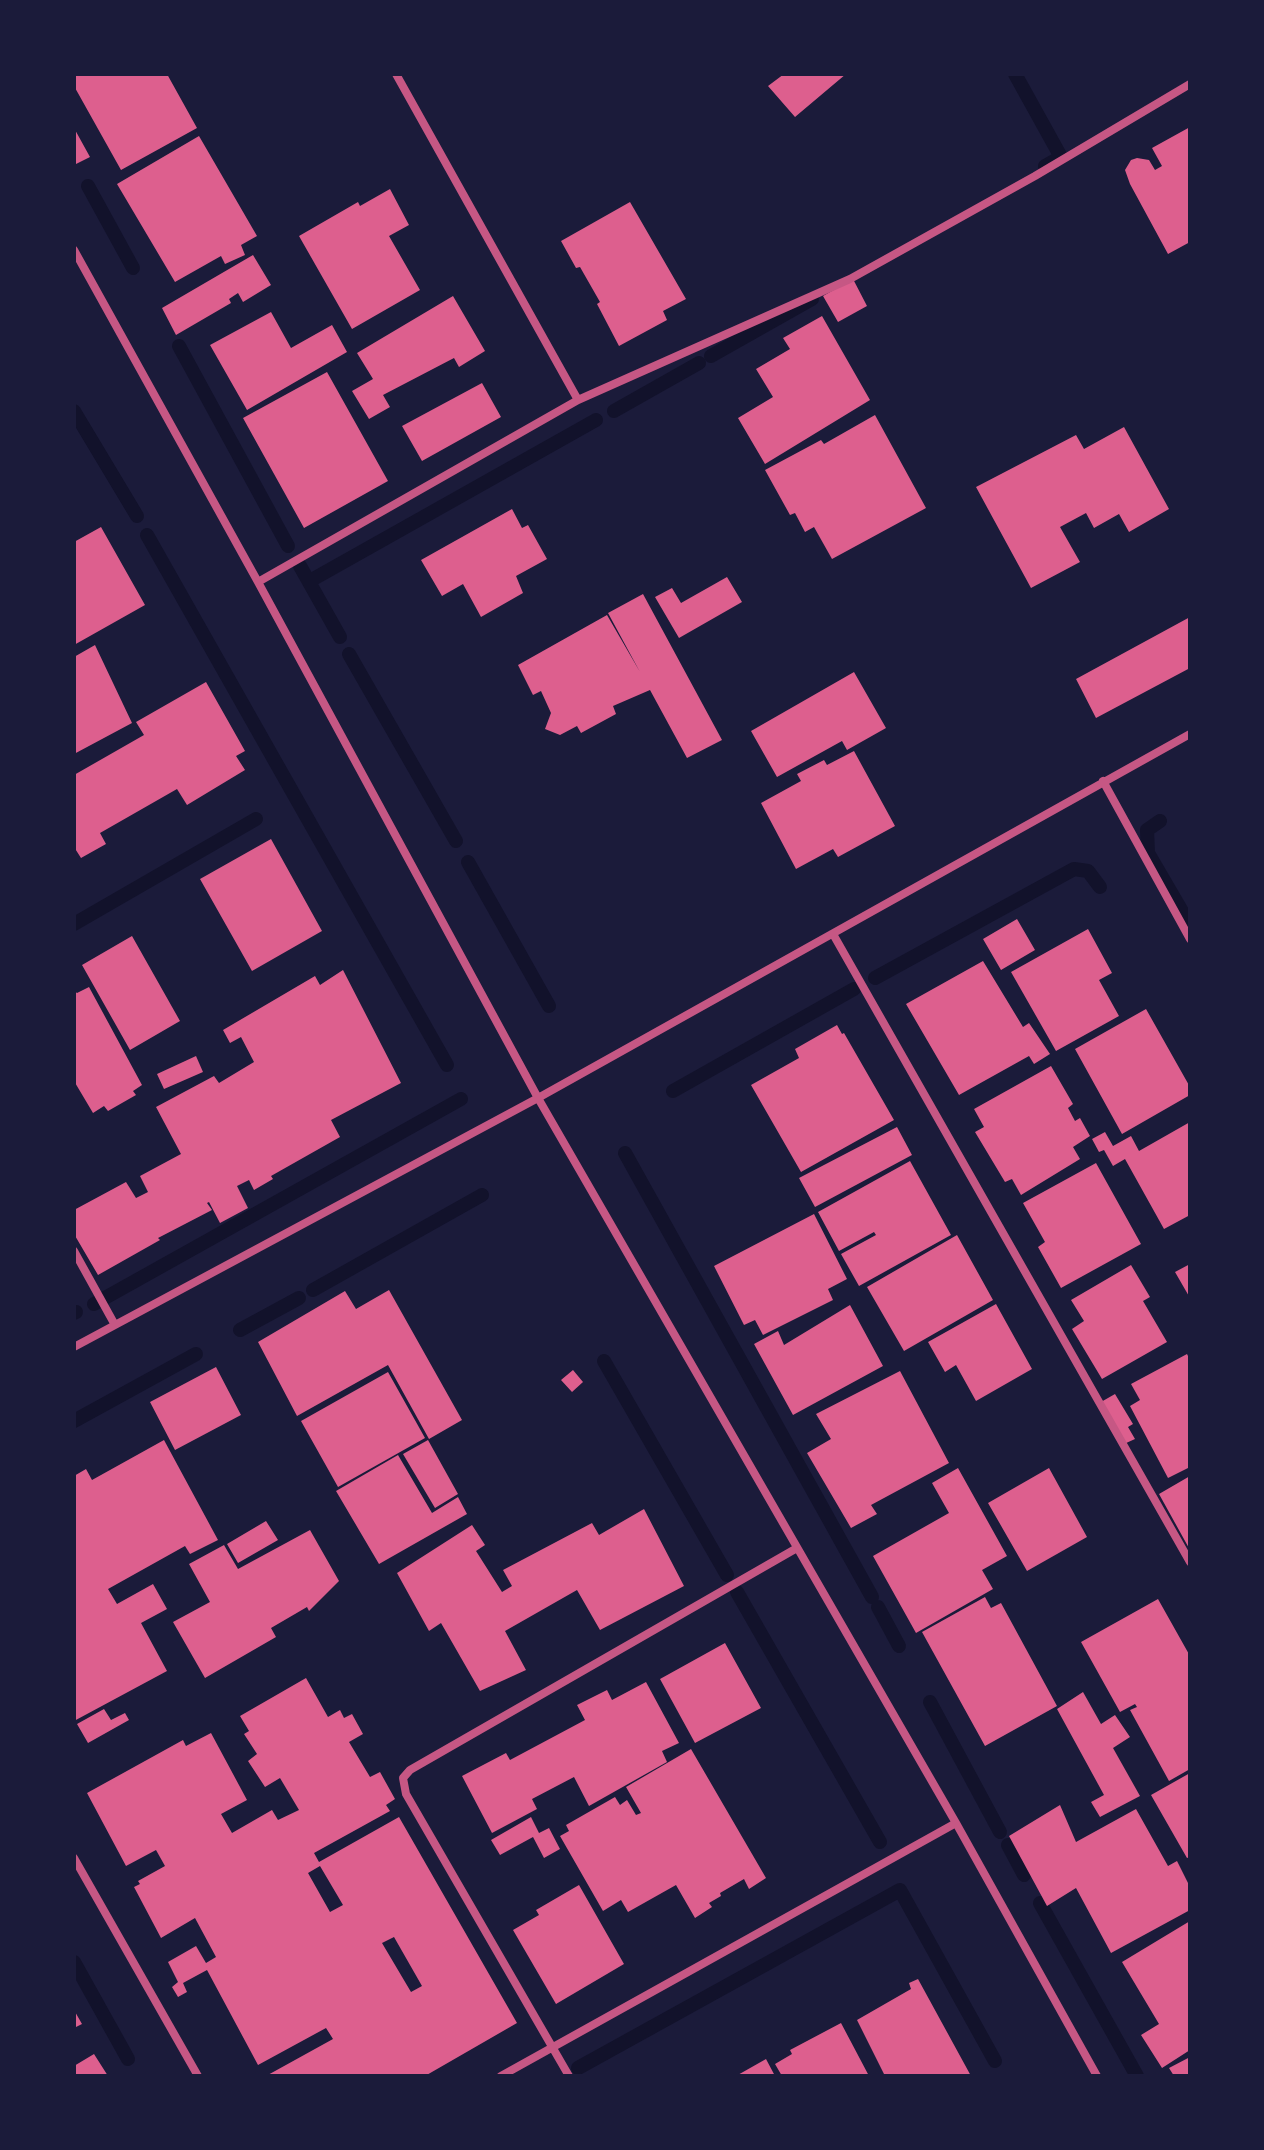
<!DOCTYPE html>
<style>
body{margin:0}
#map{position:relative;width:1264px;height:2150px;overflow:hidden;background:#1b1b3a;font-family:"PT Sans",sans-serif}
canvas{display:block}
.frame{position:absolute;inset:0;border:76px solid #1b1b3a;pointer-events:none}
</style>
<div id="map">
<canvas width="1264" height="2150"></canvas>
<div class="frame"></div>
</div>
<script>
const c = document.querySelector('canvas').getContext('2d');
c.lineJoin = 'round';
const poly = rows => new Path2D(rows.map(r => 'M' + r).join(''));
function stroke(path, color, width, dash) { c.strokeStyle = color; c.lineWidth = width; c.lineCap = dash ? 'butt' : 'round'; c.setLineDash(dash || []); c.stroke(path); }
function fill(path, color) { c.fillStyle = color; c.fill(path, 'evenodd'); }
stroke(poly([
 [1015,74,1061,157,1045,166],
 [88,186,133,268],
 [179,346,288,546],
 [711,356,812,299],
 [74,411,137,516],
 [614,411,699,363],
 [147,535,447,1065],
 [300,566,340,637],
 [315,578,596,420],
 [349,654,456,841],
 [1160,821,1147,830,1148,853,1190,925],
 [468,862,549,1006],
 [74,924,256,819],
 [875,978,1074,869,1088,871,1100,887],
 [673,1091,854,989],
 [625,1153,872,1597],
 [313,1290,482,1195],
 [94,1304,461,1099],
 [74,1313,76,1312],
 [240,1330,299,1298],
 [604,1361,727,1575],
 [74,1421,196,1354],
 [737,1592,880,1842],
 [878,1607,899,1646],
 [930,1702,1000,1832],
 [1008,1845,1024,1875],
 [1040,1903,1137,2076],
 [74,1962,128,2059],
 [578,2068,900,1890,995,2061]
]), '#12122b', 14);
fill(poly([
 [74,74,167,74,197,128,121,170,74,86],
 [784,74,846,74,795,117,768,86],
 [1190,127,1190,242,1168,254,1130,184,1125,170,1131,160,1137,158,1149,160,1155,170,1162,166,1152,148],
 [74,128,90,157,76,164,74,161],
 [199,136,257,236,241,245,245,255,225,264,221,256,175,282,117,184],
 [390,189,409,225,389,236,420,290,352,329,299,236,358,202,360,206],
 [630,202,686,299,663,311,667,320,619,346,597,304,600,302,580,267,576,268,561,241],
 [253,255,271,285,243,302,238,293,229,299,231,303,176,335,162,308],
 [853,279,867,306,838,322,823,296],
 [453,296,485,351,459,367,454,358,383,395,390,407,369,419,352,391,373,379,357,353],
 [271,312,291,348,332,325,347,352,247,410,210,345],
 [822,316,870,400,765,464,738,418,773,397,756,369,790,349,783,338],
 [327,372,388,481,304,528,243,418],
 [482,383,501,417,422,461,402,426],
 [875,415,926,508,832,559,814,527,805,532,795,513,790,515,765,470,821,440,824,444],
 [1124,427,1169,509,1129,532,1119,514,1094,528,1086,513,1060,527,1080,562,1031,588,976,487,1076,435,1084,449],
 [512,509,522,528,528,525,547,559,516,576,523,593,481,617,463,584,442,596,421,560],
 [101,527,145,605,74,645,74,542],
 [727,577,742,602,679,638,655,597,672,588,681,603],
 [643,594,722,740,687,758,650,690,613,706,616,714,581,733,577,726,560,735,545,729,551,713,541,691,533,695,518,665,607,615,640,672,608,613],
 [1190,617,1190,668,1096,718,1076,679],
 [95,645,132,723,74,754,74,657],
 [854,672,886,728,847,750,842,741,777,777,751,731],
 [206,682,245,751,236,756,245,770,187,805,177,789,100,833,106,844,81,858,74,847,74,775,144,735,136,722],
 [854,751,895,826,838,857,833,849,796,869,761,803,801,781,797,774,824,760,827,765],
 [271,839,322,931,252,971,200,879],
 [1017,919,1035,950,1001,970,983,939],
 [1088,929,1112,973,1099,980,1119,1016,1056,1051,1011,972],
 [132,936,180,1021,130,1050,82,965],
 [983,961,1023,1027,1029,1023,1050,1054,1034,1064,1029,1056,959,1095,906,1004],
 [343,970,401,1083,331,1120,340,1137,271,1176,273,1179,254,1190,249,1180,237,1186,248,1208,220,1223,209,1202,207,1203,212,1210,158,1238,160,1240,98,1275,74,1234,74,1210,126,1182,136,1198,148,1192,140,1176,181,1154,156,1107,214,1076,219,1083,254,1062,241,1037,230,1043,223,1030,315,976,320,985],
 [89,987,142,1085,133,1091,136,1095,108,1111,104,1106,93,1113,74,1081,74,991,77,993],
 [1146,1009,1190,1087,1190,1095,1122,1134,1075,1049],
 [837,1025,842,1034,844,1033,894,1120,801,1172,751,1085,799,1058,795,1049],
 [196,1056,203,1072,164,1089,157,1074],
 [1051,1066,1073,1104,1068,1108,1075,1121,1080,1118,1090,1136,1073,1147,1080,1159,1021,1195,1012,1179,1005,1182,975,1132,984,1127,974,1109],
 [1190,1122,1190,1215,1164,1229,1125,1159,1113,1166,1104,1150,1099,1152,1092,1139,1105,1132,1113,1146,1131,1136,1139,1151],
 [897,1127,912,1155,815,1207,799,1178],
 [910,1161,951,1235,859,1286,841,1254,876,1235,874,1232,839,1251,818,1212],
 [1096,1163,1141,1244,1061,1288,1038,1247,1045,1242,1023,1203],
 [814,1214,847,1279,828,1289,833,1300,763,1335,755,1320,744,1325,714,1266],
 [957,1235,993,1300,904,1351,867,1287],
 [1190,1264,1190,1298,1175,1272],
 [1131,1265,1150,1297,1143,1301,1167,1342,1102,1379,1072,1329,1084,1321,1071,1300],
 [389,1290,462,1420,429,1439,388,1365,297,1416,258,1342,345,1291,356,1309],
 [996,1304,1032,1369,976,1401,956,1365,945,1372,928,1342],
 [850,1305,883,1366,793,1415,754,1344,778,1331,784,1345],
 [1187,1354,1190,1360,1190,1467,1168,1478,1130,1406,1140,1400,1131,1384],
 [216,1367,241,1415,175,1450,150,1402],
 [573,1370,583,1382,572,1392,561,1380],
 [900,1371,949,1463,871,1505,877,1514,851,1528,807,1453,831,1439,816,1414],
 [388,1372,425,1438,338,1487,301,1421],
 [1115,1394,1133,1424,1128,1427,1135,1439,1124,1444,1101,1402],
 [164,1440,218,1540,190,1554,185,1546,108,1589,117,1604,153,1584,167,1609,141,1623,167,1671,74,1721,74,1476,86,1469,92,1480],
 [428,1440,458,1494,435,1508,403,1454],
 [398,1455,432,1513,458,1497,467,1514,379,1564,336,1491],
 [958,1468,1007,1556,982,1570,993,1589,916,1633,873,1556,949,1513,932,1483],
 [1049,1468,1087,1537,1027,1571,988,1503],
 [1190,1476,1190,1550,1159,1494],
 [644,1509,684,1586,600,1630,577,1590,505,1631,526,1670,480,1691,441,1623,429,1631,397,1573,472,1525,485,1545,476,1551,502,1592,512,1586,503,1570,592,1523,599,1535],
 [266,1521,278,1540,238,1563,227,1544],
 [310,1530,339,1581,309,1611,307,1607,271,1628,276,1637,205,1678,173,1622,210,1602,189,1564,224,1545,238,1569],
 [985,1597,991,1608,1001,1603,1057,1706,985,1746,922,1632],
 [1158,1599,1190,1656,1190,1769,1169,1781,1130,1710,1137,1707,1135,1704,1120,1712,1081,1642],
 [725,1643,761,1708,695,1743,660,1679],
 [306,1678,328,1717,340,1710,344,1718,352,1714,363,1734,349,1742,370,1777,380,1772,395,1799,386,1805,390,1811,314,1853,319,1862,399,1817,517,2023,425,2076,266,2076,333,2039,326,2028,258,2065,207,1970,183,1983,187,1992,178,1997,172,1987,178,1982,168,1962,196,1946,206,1963,216,1957,195,1918,161,1938,134,1887,140,1884,138,1881,165,1866,156,1850,126,1866,87,1793,183,1740,186,1746,211,1733,247,1800,221,1814,232,1833,272,1810,278,1820,299,1810,280,1778,265,1787,248,1761,257,1754,244,1734,249,1731,240,1716],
 [320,1866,343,1905,330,1912,308,1873],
 [394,1937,422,1986,411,1992,382,1943],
 [646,1682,679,1743,662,1751,667,1762,589,1806,574,1777,532,1799,537,1809,492,1833,462,1776,506,1753,510,1760,585,1720,577,1705,607,1690,612,1700],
 [1083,1692,1101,1724,1115,1715,1130,1737,1113,1748,1140,1796,1100,1817,1091,1802,1104,1795,1057,1709],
 [104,1709,111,1720,125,1713,129,1720,88,1743,77,1724],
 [691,1749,766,1878,749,1889,744,1879,720,1893,721,1896,709,1903,712,1907,695,1918,676,1885,628,1912,621,1900,603,1911,560,1836,569,1831,566,1825,615,1797,620,1805,627,1800,636,1815,641,1813,626,1787],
 [1190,1773,1190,1857,1187,1858,1151,1795],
 [1060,1805,1076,1842,1136,1809,1168,1866,1177,1861,1190,1887,1190,1910,1111,1953,1076,1888,1047,1906,1009,1836],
 [531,1817,539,1833,549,1828,560,1849,544,1858,533,1837,500,1855,491,1840],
 [579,1885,624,1964,556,2004,513,1930,539,1915,536,1910],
 [1190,1921,1190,2050,1162,2068,1141,2035,1159,2024,1122,1962],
 [918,1979,971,2076,885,2076,857,2020,911,1989,909,1983],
 [74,2010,82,2024,74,2028],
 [841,2023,869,2076,782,2076,775,2064,792,2054,790,2050],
 [94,2054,108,2076,74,2076,74,2066],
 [1190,2057,1190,2076,1174,2076,1169,2068],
 [766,2059,775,2076,736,2076]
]), '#dd5f8e');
stroke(poly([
 [396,74,578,400],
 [74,250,258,582,538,1098,956,1823,1097,2076],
 [258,582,578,400,850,279,1035,176,1190,84],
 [1103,781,1190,939],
 [833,934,1190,1562],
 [74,1251,115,1325],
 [74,1347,538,1098,1190,734],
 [74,1858,198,2076],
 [501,2076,956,1823],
 [569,2076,406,1794,403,1778,410,1770,797,1548]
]), '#c65784', 8);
</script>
